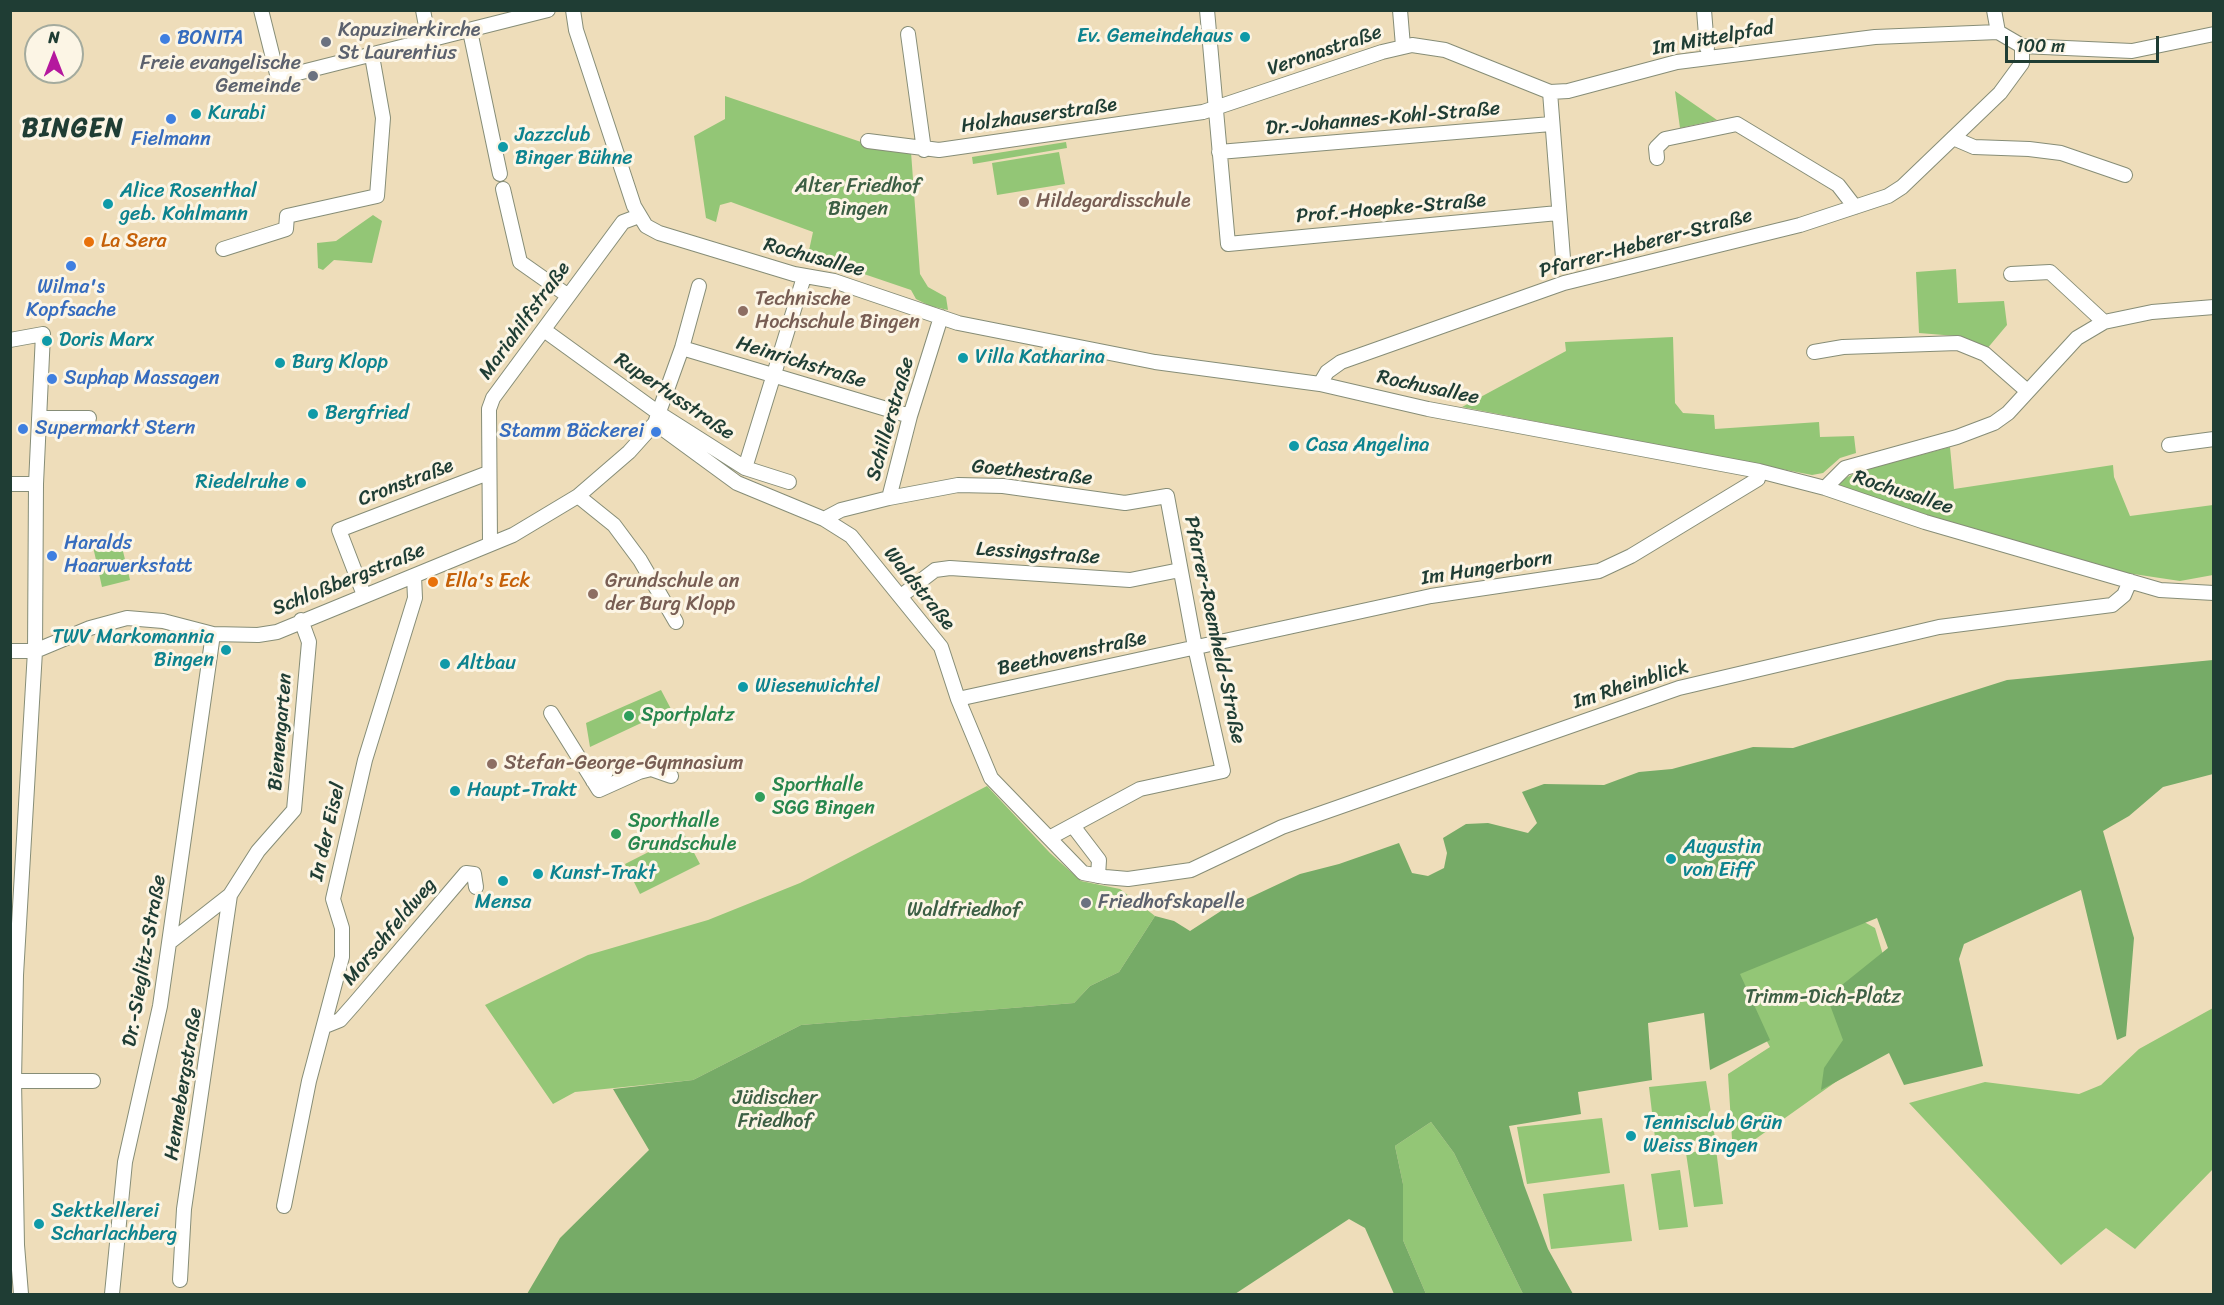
<!DOCTYPE html>
<meta charset="utf-8">
<style>
body{margin:0}
#map{position:relative;width:2224px;height:1305px;overflow:hidden;background:#eeddba;font-family:Sriracha,sans-serif}
canvas{display:block}
.frame{position:absolute;inset:0;border:12px solid #1f3d34;pointer-events:none}
.north{position:absolute;left:24px;top:24px;width:60px;height:60px;box-sizing:border-box;background:#fcf5e5;border:2px solid #a4ab9e;border-radius:50%;rotate:0deg;font-size:16px;font-weight:700;line-height:24px;text-align:center;color:#1f3d34}
.north::after{content:'';display:block;margin:auto;width:21px;height:27px;background:#b5179e;clip-path:polygon(50% 0,100% 100%,50% 72%,0 100%)}
.scale{position:absolute;left:2005px;top:36px;width:154px;height:27px;box-sizing:border-box;border:3px solid #1f3d34;border-top:0;padding-left:8px;font-size:18px;line-height:21px;white-space:nowrap;color:#1f3d34;-webkit-text-stroke:4px #fcf5e5;paint-order:stroke}
</style>
<div id="map">
<canvas width="2224" height="1305"></canvas>
<div class="frame"></div>
<div class="north">N</div>
<div class="scale">100 m</div>
</div>
<script>
const c = document.querySelector('canvas').getContext('2d');
c.lineJoin = 'round';
function fill(path, color) { c.fillStyle = color; c.fill(path, 'evenodd'); }
const poly = rows => new Path2D(rows.map(r => 'M' + r).join(''));
function stroke(path, color, width, dash) { c.strokeStyle = color; c.lineWidth = width; c.lineCap = dash ? 'butt' : 'round'; c.setLineDash(dash || []); c.stroke(path); }
function write(font, color, halo, rows, align = 'center') {
  c.font = font + ' Sriracha,sans-serif'; c.lineWidth = 6; c.setLineDash([]); c.textBaseline = 'middle'; c.strokeStyle = halo; c.fillStyle = color; for (const [text, x, y, turn = 0] of rows) {
    c.save(); c.translate(x, y); c.rotate((+turn || 0) * Math.PI / 180); c.textAlign = isNaN(turn) ? turn : align; if (halo) c.strokeText(text, 0, 0); c.fillText(text, 0, 0); c.restore();
  }
}
fill(poly([
 [1675,91,1717,120,1680,128],
 [725,96,867,144,911,152,920,274,928,287,946,297,948,310,930,306,916,299,911,290,808,255,813,232,731,202,720,205,716,222,706,218,694,136,725,119],
 [1066,142,1067,148,973,164,972,157],
 [1059,152,1065,184,997,195,992,163],
 [373,215,382,221,372,263,334,260,323,270,318,268,317,243,336,241],
 [1956,269,1958,303,2004,301,2007,325,1986,350,1956,336,1919,333,1916,272],
 [1673,337,1675,403,1683,413,1714,415,1715,429,1819,422,1820,437,1854,436,1856,453,1840,458,1823,473,1812,475,1462,407,1566,351,1565,342],
 [1950,447,1954,489,2113,465,2114,477,2130,516,2213,505,2213,575,2180,581,2120,572,1925,517,1838,486,1842,480,1857,472],
 [120,539,130,580,102,587,92,542],
 [661,690,671,709,590,747,586,723],
 [987,786,1050,853,1081,881,1120,889,1155,916,1119,972,1090,986,1074,1003,801,1025,693,1080,575,1092,553,1104,485,1005,588,955,708,920,800,883],
 [684,834,700,864,640,894,625,864],
 [1848,913,1875,928,1906,1032,1733,1155,1728,1074,1770,1047,1730,974],
 [2213,1008,2213,1169,2135,1249,2106,1228,2061,1265,1909,1103,1985,1082,2079,1094,2101,1085,2139,1049],
 [1706,1081,1715,1138,1656,1146,1649,1087],
 [1602,1118,1610,1173,1527,1184,1517,1127],
 [1431,1122,1454,1153,1523,1294,1426,1294,1403,1240,1403,1184,1395,1146],
 [1716,1149,1723,1204,1694,1207,1686,1153],
 [1680,1170,1688,1227,1659,1230,1651,1174],
 [1624,1184,1632,1241,1551,1249,1543,1194]
]), '#93c676');
fill(poly([
 [2213,660,2213,774,2163,787,2129,816,2103,831,2134,938,2126,1036,2117,1040,2081,890,1964,944,1959,959,1983,1066,1904,1085,1889,1053,1821,1090,1824,1068,1843,1040,1827,997,1888,948,1877,918,1740,974,1770,1040,1710,1070,1704,1013,1648,1023,1652,1080,1578,1092,1581,1114,1509,1126,1524,1185,1548,1249,1573,1294,1523,1294,1454,1153,1431,1122,1395,1146,1403,1184,1403,1240,1426,1294,1394,1294,1365,1228,1349,1219,1235,1294,527,1294,560,1238,649,1150,613,1089,693,1080,801,1025,1074,1003,1090,986,1119,972,1155,916,1174,921,1190,931,1221,911,1300,874,1339,864,1399,843,1412,873,1428,876,1444,868,1447,853,1443,838,1466,824,1488,823,1528,833,1537,823,1522,792,1544,784,1604,785,1639,772,1672,769,1753,747,1793,748,2007,680]
]), '#76ab67');
const minor = poly([
 [261,10,278,78,548,10],
 [423,10,429,42],
 [573,10,576,30,634,206,646,226,659,233,794,274,834,281,958,323,1155,362,1320,384,1428,409,1759,471,1825,488,1925,522,2160,590,2214,593],
 [1207,10,1228,244,1558,213],
 [1400,10,1403,46],
 [1704,10,1707,48],
 [1994,10,1998,32],
 [470,31,500,174],
 [908,34,924,150],
 [1550,92,1563,258],
 [1953,138,1974,147,2029,149,2061,153,2125,175],
 [868,141,939,150,1203,112,1382,52,1412,45,1445,50,1550,92,1568,91,1677,62,1875,37,1998,32,2022,46,2132,51,2214,34],
 [1219,152,1551,124],
 [1657,158,1656,148,1665,139,1737,124,1838,185,1855,207],
 [503,189,520,262,567,295],
 [223,249,286,229,287,216,377,196,383,118,372,56],
 [2011,274,2050,272,2104,322],
 [544,330,660,414,745,468,789,482],
 [10,340,43,334,36,484,35,651,16,975,14,1081,17,1245,21,1294],
 [682,348,910,416],
 [1814,352,1843,347,1958,343,1985,354,2026,390],
 [1320,384,1327,372,1341,362,1564,283,1800,225,1888,196,1902,187,2000,93,2022,63,2022,46],
 [39,418,89,418],
 [655,423,737,483,824,519,851,536,941,647,958,699,991,778,1083,873,1105,877,1128,879,1191,870,1282,827,1679,688,1939,627,2112,605,2124,595,2130,581],
 [2169,445,2214,439],
 [745,468,804,277],
 [10,484,36,484],
 [1825,488,1845,468,1957,437,1994,423,2008,413,2077,338,2104,322,2152,312,2214,307],
 [578,496,614,525,640,560,676,622],
 [889,498,910,416,941,317],
 [824,519,841,510,889,498,958,485,1003,486,1125,503,1167,496,1195,647,1223,771,1140,789,1051,837],
 [490,542,489,409,493,398,623,222,639,216],
 [364,595,339,530,488,473],
 [901,596,935,570,950,568,1130,580,1180,570],
 [10,651,35,651,90,628,127,618,163,621,213,634,258,635,277,632,513,535,578,496,629,452,655,423,682,348,699,286],
 [958,699,1431,596,1599,571,1631,556,1758,479,1759,471],
 [551,713,599,790,639,772,651,769,671,776],
 [593,781,606,772],
 [1073,826,1099,860,1098,876],
 [170,942,230,895,258,851,294,810,309,642,301,620],
 [325,1026,340,1020,355,1003,466,873,474,874,476,887],
 [14,1081,93,1081],
 [284,1206,309,1081,342,957,342,928,333,899,365,760,415,598,414,576],
 [180,1280,184,1209,230,895],
 [112,1294,125,1162,160,1006,213,634]
]);
stroke(minor, '#868d77', 16);
stroke(minor, '#fff', 14);
for (const [x, y, r, color] of [
 [1245,37,6,"#0f9aa8"],
 [165,39,6,"#3f7fe0"],
 [326,42,6,"#6b7280"],
 [313,76,6,"#6b7280"],
 [196,114,6,"#0f9aa8"],
 [171,119,6,"#3f7fe0"],
 [503,147,6,"#0f9aa8"],
 [1024,202,6,"#8d6e63"],
 [108,204,6,"#0f9aa8"],
 [89,242,6,"#e8710a"],
 [71,266,6,"#3f7fe0"],
 [743,311,6,"#8d6e63"],
 [47,341,6,"#0f9aa8"],
 [963,358,6,"#0f9aa8"],
 [280,363,6,"#0f9aa8"],
 [52,379,6,"#3f7fe0"],
 [313,414,6,"#0f9aa8"],
 [23,429,6,"#3f7fe0"],
 [656,432,6,"#3f7fe0"],
 [1294,446,6,"#0f9aa8"],
 [301,483,6,"#0f9aa8"],
 [52,556,6,"#3f7fe0"],
 [433,582,6,"#e8710a"],
 [593,594,6,"#8d6e63"],
 [226,650,6,"#0f9aa8"],
 [445,664,6,"#0f9aa8"],
 [743,687,6,"#0f9aa8"],
 [629,716,6,"#2e9e5b"],
 [492,764,6,"#8d6e63"],
 [455,791,6,"#0f9aa8"],
 [760,797,6,"#2e9e5b"],
 [616,834,6,"#2e9e5b"],
 [1671,859,6,"#0f9aa8"],
 [538,874,6,"#0f9aa8"],
 [503,881,6,"#0f9aa8"],
 [1086,903,6,"#6b7280"],
 [1631,1136,6,"#0f9aa8"],
 [39,1224,6,"#0f9aa8"]
]) { const dot = new Path2D(); dot.arc(x, y, r, 0, 2 * Math.PI); c.fillStyle = color; c.fill(dot); stroke(dot, '#fcf5e5', 2); }
write('20px', '#5b616d', '#fcf5e5', [
 ["Kapuzinerkirche",338,31],
 ["St Laurentius",338,54],
 ["Freie evangelische",301,64,"right"],
 ["Gemeinde",301,87,"right"],
 ["Friedhofskapelle",1098,903]
], 'left');
write('20px', '#0d838f', '#fcf5e5', [
 ["Ev. Gemeindehaus",1233,37,"right"],
 ["Kurabi",208,114],
 ["Jazzclub",515,136],
 ["Binger Bühne",515,159],
 ["Alice Rosenthal",120,192],
 ["geb. Kohlmann",120,215],
 ["Doris Marx",59,341],
 ["Villa Katharina",975,358],
 ["Burg Klopp",292,363],
 ["Bergfried",325,414],
 ["Casa Angelina",1306,446],
 ["Riedelruhe",289,483,"right"],
 ["TWV Markomannia",214,638,"right"],
 ["Bingen",214,661,"right"],
 ["Altbau",457,664],
 ["Wiesenwichtel",755,687],
 ["Haupt-Trakt",467,791],
 ["Augustin",1683,848],
 ["von Eiff",1683,871],
 ["Kunst-Trakt",550,874],
 ["Mensa",503,903,"center"],
 ["Tennisclub Grün",1643,1124],
 ["Weiss Bingen",1643,1147],
 ["Sektkellerei",51,1212],
 ["Scharlachberg",51,1235]
], 'left');
write('20px', '#366cbe', '#fcf5e5', [
 ["BONITA",177,39],
 ["Fielmann",171,140,"center"],
 ["Wilma's",71,288,"center"],
 ["Kopfsache",71,311,"center"],
 ["Suphap Massagen",64,379],
 ["Supermarkt Stern",35,429],
 ["Stamm Bäckerei",644,432,"right"],
 ["Haralds",64,544],
 ["Haarwerkstatt",64,567]
], 'left');
write('20px', '#1f3d34', '#fcf5e5', [
 ["Im Mittelpfad",1713,39,-10],
 ["Veronastraße",1325,51,-19],
 ["Holzhauserstraße",1039,116,-8],
 ["Dr.-Johannes-Kohl-Straße",1383,119,-5],
 ["Prof.-Hoepke-Straße",1391,209,-5],
 ["Pfarrer-Heberer-Straße",1646,244,-15],
 ["Rochusallee",814,258,15],
 ["Mariahilfstraße",525,321,-54],
 ["Heinrichstraße",801,363,17],
 ["Rochusallee",1428,388,12],
 ["Rupertusstraße",674,397,34],
 ["Schillerstraße",891,419,-74],
 ["Goethestraße",1032,473,6],
 ["Cronstraße",406,483,-21],
 ["Rochusallee",1903,493,18],
 ["Lessingstraße",1038,554,4],
 ["Im Hungerborn",1487,569,-9],
 ["Schloßbergstraße",349,580,-22],
 ["Waldstraße",919,589,51],
 ["Pfarrer-Roemheld-Straße",1214,630,78],
 ["Beethovenstraße",1072,654,-12],
 ["Im Rheinblick",1631,685,-18],
 ["Bienengarten",281,732,-85],
 ["In der Eisel",328,832,-77],
 ["Morschfeldweg",390,932,-50],
 ["Dr.-Sieglitz-Straße",145,961,-80],
 ["Hennebergstraße",184,1084,-81]
]);
write('20px', '#3c5f44', '#fcf5e5', [
 ["Alter Friedhof",858,187],
 ["Bingen",858,210],
 ["Waldfriedhof",964,911],
 ["Trimm-Dich-Platz",1823,998],
 ["Jüdischer",775,1099],
 ["Friedhof",775,1122]
]);
write('20px', '#785e54', '#fcf5e5', [
 ["Hildegardisschule",1036,202],
 ["Technische",755,300],
 ["Hochschule Bingen",755,323],
 ["Grundschule an",605,582],
 ["der Burg Klopp",605,605],
 ["Stefan-George-Gymnasium",504,764]
], 'left');
write('20px', '#c56008', '#fcf5e5', [
 ["La Sera",101,242],
 ["Ella's Eck",445,582]
], 'left');
write('20px', '#27864d', '#fcf5e5', [
 ["Sportplatz",641,716],
 ["Sporthalle",772,786],
 ["SGG Bingen",772,809],
 ["Sporthalle",628,822],
 ["Grundschule",628,845]
], 'left');
c.letterSpacing = '1.5px';
write('bold 26px', '#1f3d34', '#fcf5e5', [
 ["BINGEN",73,129]
]);
c.letterSpacing = '0px';
</script>
